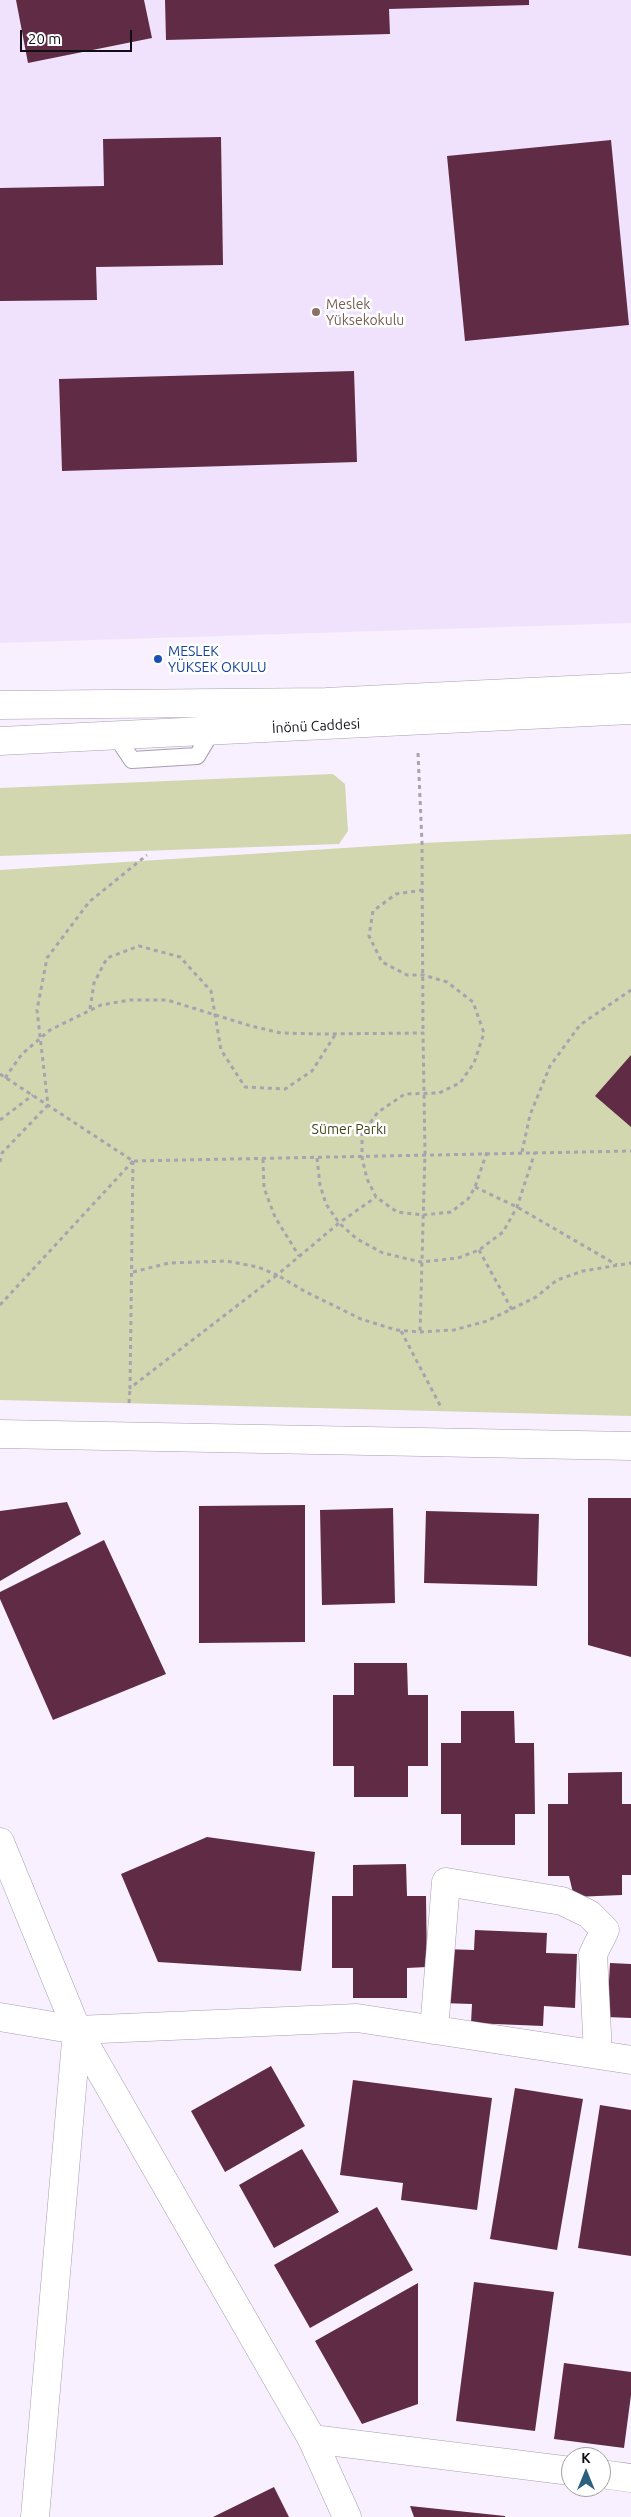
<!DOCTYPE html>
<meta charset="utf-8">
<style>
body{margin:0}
#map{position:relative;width:631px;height:2517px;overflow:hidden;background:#f8f0ff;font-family:Ubuntu,sans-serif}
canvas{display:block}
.north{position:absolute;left:561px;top:2447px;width:50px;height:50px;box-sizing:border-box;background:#fff;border:1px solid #a09fa1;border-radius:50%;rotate:0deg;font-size:14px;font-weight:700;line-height:20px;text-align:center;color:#110e14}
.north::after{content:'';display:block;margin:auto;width:18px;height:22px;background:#2c617d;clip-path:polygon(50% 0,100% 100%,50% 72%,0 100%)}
.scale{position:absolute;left:20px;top:30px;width:112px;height:22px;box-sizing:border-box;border:2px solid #110e14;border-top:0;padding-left:6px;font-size:15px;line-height:18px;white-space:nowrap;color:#110e14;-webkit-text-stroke:4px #fff;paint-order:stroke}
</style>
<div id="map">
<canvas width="631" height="2517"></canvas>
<div class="north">K</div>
<div class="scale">20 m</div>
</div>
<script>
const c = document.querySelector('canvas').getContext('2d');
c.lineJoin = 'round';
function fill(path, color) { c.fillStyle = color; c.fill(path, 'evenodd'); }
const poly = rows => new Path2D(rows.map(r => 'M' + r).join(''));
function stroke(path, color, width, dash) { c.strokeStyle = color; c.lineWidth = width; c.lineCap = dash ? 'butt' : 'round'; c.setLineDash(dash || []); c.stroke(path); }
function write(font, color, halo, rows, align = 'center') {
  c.font = font + ' Ubuntu,sans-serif'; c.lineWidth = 5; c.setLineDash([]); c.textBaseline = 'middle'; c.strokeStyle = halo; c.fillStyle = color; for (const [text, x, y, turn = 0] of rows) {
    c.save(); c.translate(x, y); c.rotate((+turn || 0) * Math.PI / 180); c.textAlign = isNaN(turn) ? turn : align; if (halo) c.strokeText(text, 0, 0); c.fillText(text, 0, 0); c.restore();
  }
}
fill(poly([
 [0,0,631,0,631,623,0,643]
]), '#f0e2fc');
fill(poly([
 [333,774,345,784,348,831,339,844,0,856,0,788],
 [631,834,631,1416,0,1400,0,870,422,843]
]), '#d2d7af');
fill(poly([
 [16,0,144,0,152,38,28,63],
 [165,0,529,0,529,5,389,9,390,34,166,40],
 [221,137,223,265,96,267,97,300,0,301,0,188,104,186,103,139],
 [611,140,629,325,465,341,447,156],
 [354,371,357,462,62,471,59,379],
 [631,1055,631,1127,595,1096],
 [588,1498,631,1498,631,1657,588,1645],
 [67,1502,81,1534,0,1581,0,1511],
 [305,1505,305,1642,199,1643,199,1506],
 [393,1508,395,1603,322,1605,320,1510],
 [426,1511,539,1514,537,1586,424,1583],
 [104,1540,166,1674,53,1720,0,1599,0,1592],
 [354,1663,407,1663,408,1695,428,1695,428,1766,408,1766,408,1797,354,1797,354,1766,333,1766,333,1695,354,1695],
 [461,1711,514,1711,515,1743,534,1743,535,1814,515,1814,515,1845,461,1845,461,1814,441,1814,441,1743,461,1743],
 [622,1772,622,1804,631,1804,631,1875,622,1875,622,1895,574,1897,569,1876,548,1876,548,1804,568,1804,568,1773],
 [207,1837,315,1852,301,1971,158,1962,121,1874],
 [406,1864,407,1896,426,1896,427,1967,407,1968,407,1998,353,1998,353,1968,332,1968,332,1896,353,1896,353,1865],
 [475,1930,547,1933,546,1953,577,1954,575,2008,544,2006,543,2026,471,2023,472,2004,441,2003,443,1949,474,1950],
 [610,1963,631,1964,631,2018,607,2017],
 [271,2066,305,2126,225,2172,191,2111],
 [353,2080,492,2098,477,2210,401,2200,403,2183,340,2175],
 [515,2088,583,2099,557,2250,490,2239],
 [600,2105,631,2110,631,2256,578,2248],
 [302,2149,339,2212,274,2248,239,2185],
 [377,2207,413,2270,310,2328,274,2265],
 [474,2282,554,2292,535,2431,456,2421],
 [418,2283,418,2404,362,2424,315,2341],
 [564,2363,631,2372,631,2395,624,2448,554,2439],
 [274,2487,289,2517,213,2517],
 [410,2506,505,2516,505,2517,414,2517]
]), '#602c45');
const lane = poly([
 [116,736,132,760,197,756,212,731]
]);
const street = poly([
 [0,2017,77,2030,357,2018,631,2060],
 [434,2030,446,1882,562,1901,589,1914,605,1930,593,1954,598,2054],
 [312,2439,571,2471],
 [601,2474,631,2478]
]);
const secondary = poly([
 [0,705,326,702,631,687],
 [0,741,631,710],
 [0,1434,631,1446],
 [0,1842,77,2030,312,2439,347,2517],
 [35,2517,77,2030]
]);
stroke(lane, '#a79eaf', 18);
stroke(street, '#a79eaf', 29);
stroke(secondary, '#a79eaf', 29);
stroke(poly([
 [418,753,422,843,423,1033],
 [423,890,396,894,373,911,369,936,382,962,407,975,423,975,447,982,473,1002,484,1033,474,1063,460,1083,439,1093,405,1094,378,1112,362,1134,362,1157,367,1179,376,1197,397,1212,423,1215,451,1212,468,1199,475,1187,487,1152],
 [90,1009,94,983,107,958,139,946,180,957,211,991,221,1050,245,1087,285,1089,312,1071,335,1035],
 [0,1074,133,1161,631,1151],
 [5,1078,22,1054,50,1030,101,1005,130,1000,167,1000,251,1026,281,1033,321,1034,423,1033,425,1153,420,1332],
 [0,1120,33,1095],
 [522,1152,530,1115,550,1066,580,1025,631,990],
 [317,1158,320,1185,326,1204,339,1223,357,1239,383,1253,421,1262,458,1258,479,1250,503,1232,517,1207,535,1152],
 [263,1159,264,1188,275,1217,299,1256],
 [133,1161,130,1388,277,1275,306,1292,361,1319,396,1330,420,1332,454,1330,487,1321,536,1297,557,1280,583,1271,631,1263],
 [0,1162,2,1153,48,1105,37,1010,47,958,89,902,147,855],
 [475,1187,517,1207,617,1265],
 [479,1250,512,1310],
 [133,1272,169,1263,227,1261,258,1267,277,1275,339,1223,376,1197],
 [0,1305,133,1161],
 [401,1331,442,1409],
 [129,1403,130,1388]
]), '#a9a3af', 3, [4, 4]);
stroke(lane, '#fff', 16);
stroke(street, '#fff', 28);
stroke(secondary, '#fff', 28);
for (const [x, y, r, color] of [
 [316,312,5,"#8d6e63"],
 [158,659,5,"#1a4fb4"]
]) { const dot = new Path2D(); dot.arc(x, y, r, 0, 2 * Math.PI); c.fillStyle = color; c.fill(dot); stroke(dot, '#fff', 2); }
write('14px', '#785e54', '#fff', [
 ["Meslek",326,304],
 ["Yüksekokulu",326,320]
], 'left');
write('14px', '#164399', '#fff', [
 ["MESLEK",168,651],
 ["YÜKSEK OKULU",168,667]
], 'left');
write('14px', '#110e14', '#fff', [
 ["İnönü Caddesi",316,726,-3]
]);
write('14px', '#424718', '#fff', [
 ["Sümer Parkı",349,1129]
]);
</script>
